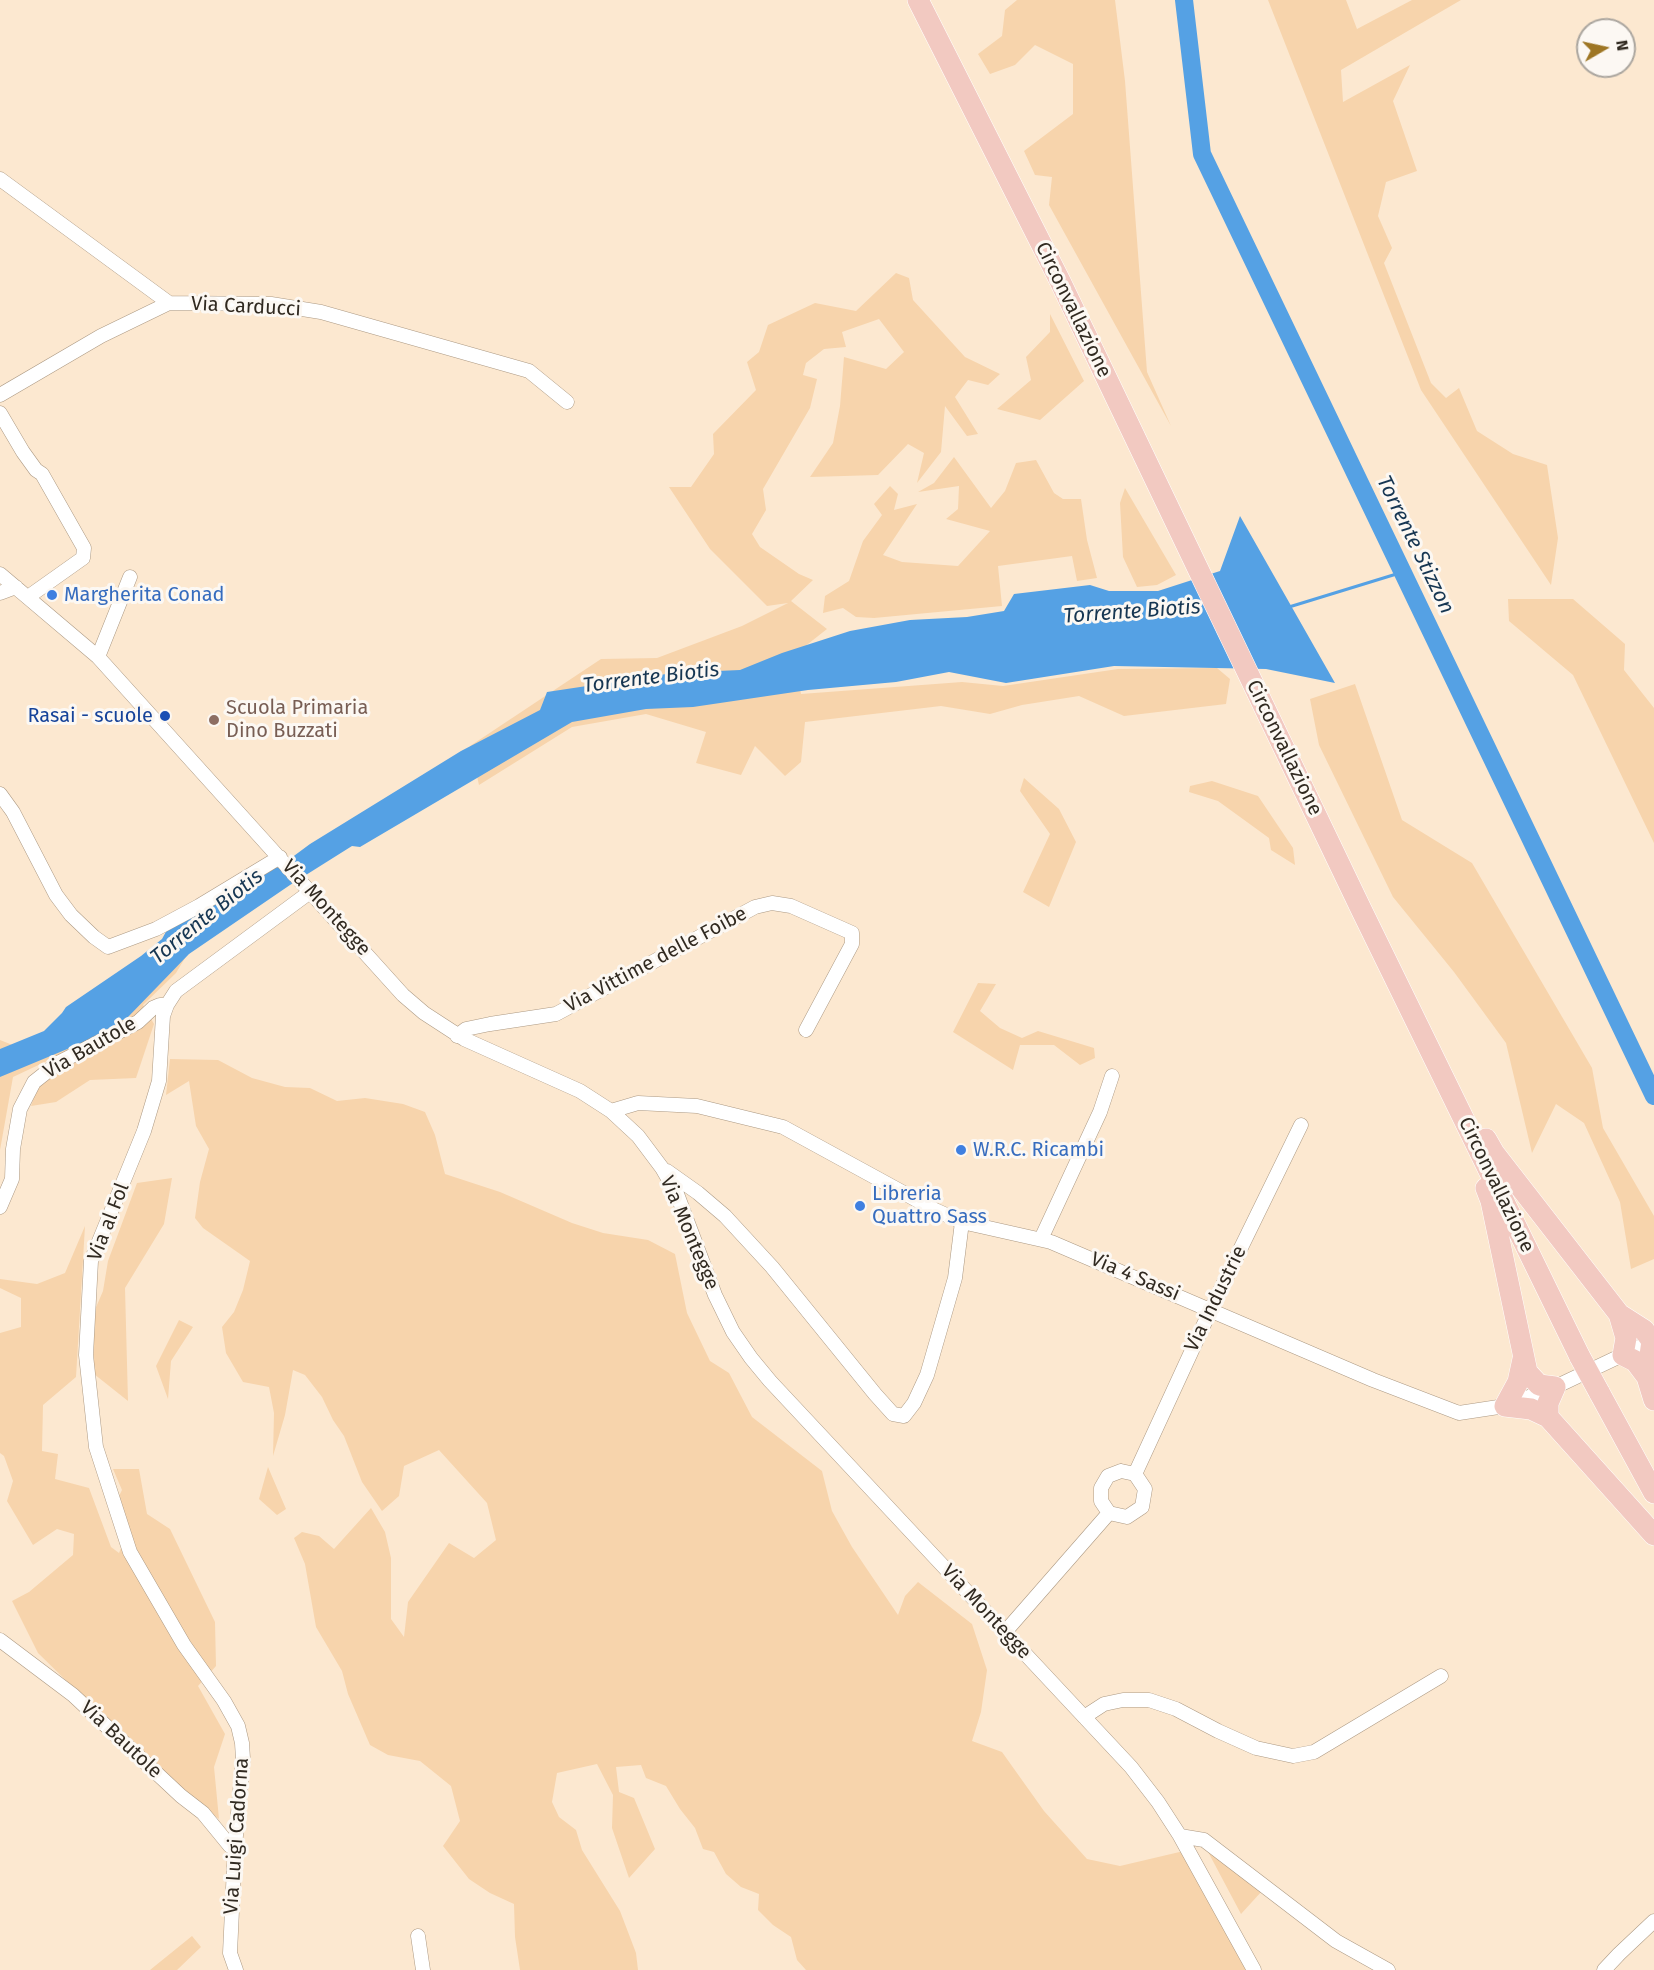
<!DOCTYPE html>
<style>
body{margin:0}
#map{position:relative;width:1654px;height:1970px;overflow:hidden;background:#fce8d0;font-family:"Fira Sans",sans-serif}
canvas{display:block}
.north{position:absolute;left:1576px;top:18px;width:60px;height:60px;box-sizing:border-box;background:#fcf8f3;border:2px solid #aba69f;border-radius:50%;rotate:81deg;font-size:16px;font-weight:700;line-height:24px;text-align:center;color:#312a21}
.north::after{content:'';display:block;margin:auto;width:21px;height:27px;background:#9e7624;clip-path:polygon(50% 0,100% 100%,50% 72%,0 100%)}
</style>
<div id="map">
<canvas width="1654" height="1970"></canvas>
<div class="north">N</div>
</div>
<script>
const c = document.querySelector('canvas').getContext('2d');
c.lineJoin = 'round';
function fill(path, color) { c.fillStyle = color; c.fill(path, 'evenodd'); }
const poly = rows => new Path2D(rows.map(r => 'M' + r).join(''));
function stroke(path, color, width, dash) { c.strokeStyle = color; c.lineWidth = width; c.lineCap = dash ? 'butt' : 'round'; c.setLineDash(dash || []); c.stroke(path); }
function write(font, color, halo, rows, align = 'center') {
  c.font = font + ' "Fira Sans",sans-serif'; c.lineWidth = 6; c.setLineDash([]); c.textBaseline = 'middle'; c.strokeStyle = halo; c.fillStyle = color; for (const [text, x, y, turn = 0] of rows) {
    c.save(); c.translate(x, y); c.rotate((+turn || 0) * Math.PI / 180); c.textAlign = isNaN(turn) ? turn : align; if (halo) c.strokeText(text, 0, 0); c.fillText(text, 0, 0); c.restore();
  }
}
fill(poly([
 [1017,0,1115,0,1125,81,1147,372,1171,426,1049,205,1052,177,1035,175,1024,151,1073,114,1073,64,1035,45,1015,65,990,74,978,54,1002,36,1005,10],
 [1268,0,1346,0,1357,29,1412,0,1461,0,1341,70,1343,102,1410,65,1393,101,1417,171,1386,182,1378,216,1392,248,1384,263,1431,383,1446,398,1459,388,1477,431,1513,454,1547,465,1558,538,1551,585,1421,390],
 [896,273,909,278,913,300,965,357,1000,374,988,385,968,380,955,397,978,434,967,436,945,406,941,452,917,483,924,453,908,444,878,475,810,477,833,443,840,406,844,357,886,369,904,352,879,319,842,332,846,347,824,349,806,363,803,375,817,379,810,408,763,489,766,510,752,534,760,547,799,574,813,580,791,601,827,629,794,655,801,694,962,682,1003,686,1118,669,1217,668,1230,679,1226,704,1124,716,1079,696,1022,705,990,714,941,706,805,722,801,762,785,776,755,746,741,775,696,763,706,732,646,714,572,727,479,785,470,746,601,659,657,658,742,626,788,603,767,606,710,549,669,487,691,487,714,454,713,434,756,390,747,362,759,352,768,325,815,303,856,311],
 [1050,314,1084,381,1040,420,997,409,1031,380,1026,357,1050,332],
 [954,457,991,508,1005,491,1016,463,1036,460,1054,493,1063,499,1081,499,1087,540,1097,578,1077,581,1072,556,998,566,1002,606,874,618,856,617,843,608,823,613,825,596,849,581,863,541,882,515,874,504,890,486,898,494,894,510,917,504,883,555,902,562,958,566,990,531,946,519,958,509,959,486,918,492,934,483],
 [1125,488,1176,575,1157,585,1137,587,1123,557,1120,503],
 [1508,599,1573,599,1625,644,1624,670,1654,708,1654,843,1573,675,1509,621],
 [1355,684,1402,820,1472,863,1592,1068,1603,1128,1654,1216,1654,1259,1631,1269,1620,1202,1584,1123,1556,1104,1532,1153,1506,1043,1454,972,1393,897,1319,745,1310,699],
 [1024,778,1059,809,1076,842,1049,907,1023,892,1050,834,1020,791],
 [1212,781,1258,796,1293,848,1295,865,1271,850,1269,838,1218,801,1189,792,1190,786],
 [191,948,176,973,143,1005,154,1024,136,1078,90,1080,56,1102,31,1106,47,1061,13,1077,0,1150,0,1040,15,1046,52,1029],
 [978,983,996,984,980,1011,1000,1028,1022,1038,1038,1031,1094,1048,1095,1058,1080,1065,1054,1045,1020,1045,1013,1070,953,1032],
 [170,1059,218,1060,252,1078,285,1087,310,1088,337,1101,365,1098,403,1104,425,1112,435,1135,445,1174,500,1192,572,1223,603,1233,648,1240,675,1254,687,1313,710,1361,729,1373,752,1417,822,1471,832,1511,852,1547,898,1615,905,1596,918,1582,972,1624,987,1670,981,1712,972,1741,1002,1752,1044,1811,1087,1859,1120,1866,1188,1850,1247,1970,806,1970,797,1960,791,1937,773,1925,758,1910,759,1894,741,1887,726,1874,714,1852,703,1849,695,1828,680,1809,666,1786,646,1778,641,1765,616,1767,619,1792,634,1798,655,1849,629,1878,612,1828,613,1795,597,1764,557,1773,552,1802,559,1817,576,1830,582,1850,620,1911,636,1953,638,1970,520,1970,515,1937,514,1904,490,1893,469,1879,443,1846,460,1821,451,1786,420,1761,388,1755,370,1745,348,1694,342,1671,316,1627,305,1564,294,1538,302,1532,319,1536,334,1549,371,1508,385,1532,391,1558,391,1619,404,1637,408,1602,449,1543,474,1558,496,1540,487,1503,439,1450,404,1466,399,1496,382,1511,362,1482,344,1436,333,1420,322,1397,305,1375,293,1370,285,1415,273,1456,274,1413,269,1387,243,1382,226,1353,222,1327,234,1312,243,1290,250,1261,203,1228,195,1218,200,1182,209,1149,196,1126,189,1081,166,1095],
 [172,1178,164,1224,125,1288,128,1401,94,1374,94,1312,103,1291,108,1261,137,1183],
 [85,1226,76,1377,43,1405,42,1451,58,1454,55,1479,89,1488,111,1547,119,1553,128,1531,119,1496,122,1490,113,1469,139,1469,147,1514,170,1529,215,1622,216,1666,198,1686,225,1734,214,1767,219,1819,194,1799,85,1699,38,1653,12,1601,29,1592,73,1555,74,1534,57,1529,33,1545,7,1501,13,1481,4,1456,0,1453,0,1333,21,1327,21,1298,0,1288,0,1279,37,1284,65,1273],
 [179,1320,193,1327,171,1361,168,1399,156,1366],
 [268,1467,286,1509,277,1515,259,1499],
 [1206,1848,1262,1891,1241,1914],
 [192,1936,201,1947,177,1970,150,1970]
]), '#f7d4ac');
fill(poly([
 [1240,516,1335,683,1266,669,1114,666,1006,683,949,672,896,682,808,690,693,707,646,709,572,722,360,847,352,846,290,885,189,954,128,1017,89,1040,0,1077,0,1049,44,1031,62,1013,66,1007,141,956,162,939,168,928,266,870,279,867,310,844,461,751,540,710,547,692,673,673,740,670,782,653,850,631,910,620,967,617,1004,611,1014,594,1090,585,1109,591,1158,591,1220,571]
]), '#55a1e4');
stroke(poly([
 [1289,607,1403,572]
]), '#55a1e4', 3);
stroke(poly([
 [1184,0,1202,154,1654,1096]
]), '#55a1e4', 18);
const minor = poly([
 [0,179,169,303],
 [0,395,101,336,169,303,271,304,321,312,529,371,567,402],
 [0,413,23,452,36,470,42,474,84,548,83,558,28,597],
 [0,574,98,657,403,995,424,1013,464,1039,580,1091,611,1111,638,1136,662,1168,677,1194,715,1295,733,1332,751,1358,770,1381,1131,1767,1158,1802,1180,1836,1254,1970],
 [0,593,16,587],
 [98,657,130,577],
 [0,794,13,812,56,895,71,915,94,937,108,947,156,929,199,906,280,857],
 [457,1036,466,1029,490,1024,556,1014,755,907,772,903,791,906,852,933,852,944,806,1030],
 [611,1111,638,1103,697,1106,783,1127,935,1210,962,1222,1051,1242,1373,1380,1459,1413,1505,1406,1555,1387,1654,1340],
 [667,1171,698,1193,725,1216,772,1267,875,1394,893,1414,904,1416,914,1403,927,1375,955,1278,962,1222],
 [0,1207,12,1179,13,1149,20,1109,34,1082,58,1063,138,1022,153,1008,160,1005,167,1005],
 [1041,1239,1100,1112,1112,1076],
 [1121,1471,1135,1474,1145,1489,1142,1507,1127,1517,1109,1513,1101,1501,1101,1488,1108,1476,1121,1471],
 [1135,1474,1211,1309,1301,1125],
 [1005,1632,1109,1513],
 [0,1640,73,1695,181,1796,203,1813,230,1846,235,1846],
 [1084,1717,1104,1704,1123,1700,1149,1700,1176,1709,1218,1731,1256,1748,1293,1756,1314,1752,1441,1676],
 [1180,1836,1204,1840,1336,1941,1388,1970],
 [418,1936,423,1970],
 [236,1970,230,1953,235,1846,243,1759,242,1743,238,1726,224,1701,184,1645,130,1552,96,1447,86,1355,91,1261,144,1131,159,1081,163,1016,167,1005,176,991,310,892],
 [1604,1970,1619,1954,1654,1921]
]);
const highway = poly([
 [918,0,1060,281,1361,909,1580,1357],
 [1486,1139,1494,1153,1619,1314,1644,1330,1652,1341,1647,1377],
 [1486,1188,1491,1201,1527,1372,1539,1385,1555,1387,1548,1403,1548,1417],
 [1619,1314,1626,1338,1623,1355,1635,1361,1647,1377,1654,1400],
 [1523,1359,1518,1382,1505,1406,1531,1409,1548,1417,1654,1535],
 [1599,1392,1654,1493]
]);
stroke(minor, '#ac9983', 15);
stroke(highway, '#fff', 22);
stroke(minor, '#fff', 14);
stroke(highway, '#f2c9c1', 21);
const highwayBridge = poly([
 [1580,1357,1599,1392]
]);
stroke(highwayBridge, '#fff', 22, []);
stroke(highwayBridge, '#f2c9c1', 21);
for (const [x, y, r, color] of [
 [52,595,6,"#3f7fe0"],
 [165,716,6,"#1a4fb4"],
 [214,720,6,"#8d6e63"],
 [961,1150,6,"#3f7fe0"],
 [860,1206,6,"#3f7fe0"]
]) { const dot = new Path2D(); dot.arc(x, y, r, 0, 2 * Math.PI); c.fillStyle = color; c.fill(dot); stroke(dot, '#fcf8f3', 2); }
write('20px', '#312a21', '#fcf8f3', [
 ["Via Carducci",246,307,3],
 ["Circonvallazione",1073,310,64],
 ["Circonvallazione",1284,748,64],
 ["Via Montegge",326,908,48],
 ["Via Vittime delle Foibe",656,960,-28],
 ["Via Bautole",90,1048,-30],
 ["Circonvallazione",1496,1185,64],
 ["Via al Fol",109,1222,-69],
 ["Via Montegge",689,1233,67],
 ["Via 4 Sassi",1135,1277,23],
 ["Via Industrie",1216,1299,-64],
 ["Via Montegge",986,1612,47],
 ["Via Bautole",121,1740,43],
 ["Via Luigi Cadorna",237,1836,-86]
]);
write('20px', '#366cbe', '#fcf8f3', [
 ["Margherita Conad",64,595],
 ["W.R.C. Ricambi",973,1150],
 ["Libreria",872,1194],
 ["Quattro Sass",872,1217]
], 'left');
write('20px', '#785e54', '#fcf8f3', [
 ["Scuola Primaria",226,708],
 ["Dino Buzzati",226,731]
], 'left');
write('20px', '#164399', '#fcf8f3', [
 ["Rasai - scuole",153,716]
], 'right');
write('italic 21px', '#163652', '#fcf8f3', [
 ["Torrente Stizzon",1415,545,64],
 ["Torrente Biotis",1132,612,-4],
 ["Torrente Biotis",651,678,-7],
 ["Torrente Biotis",207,917,-39]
]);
</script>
